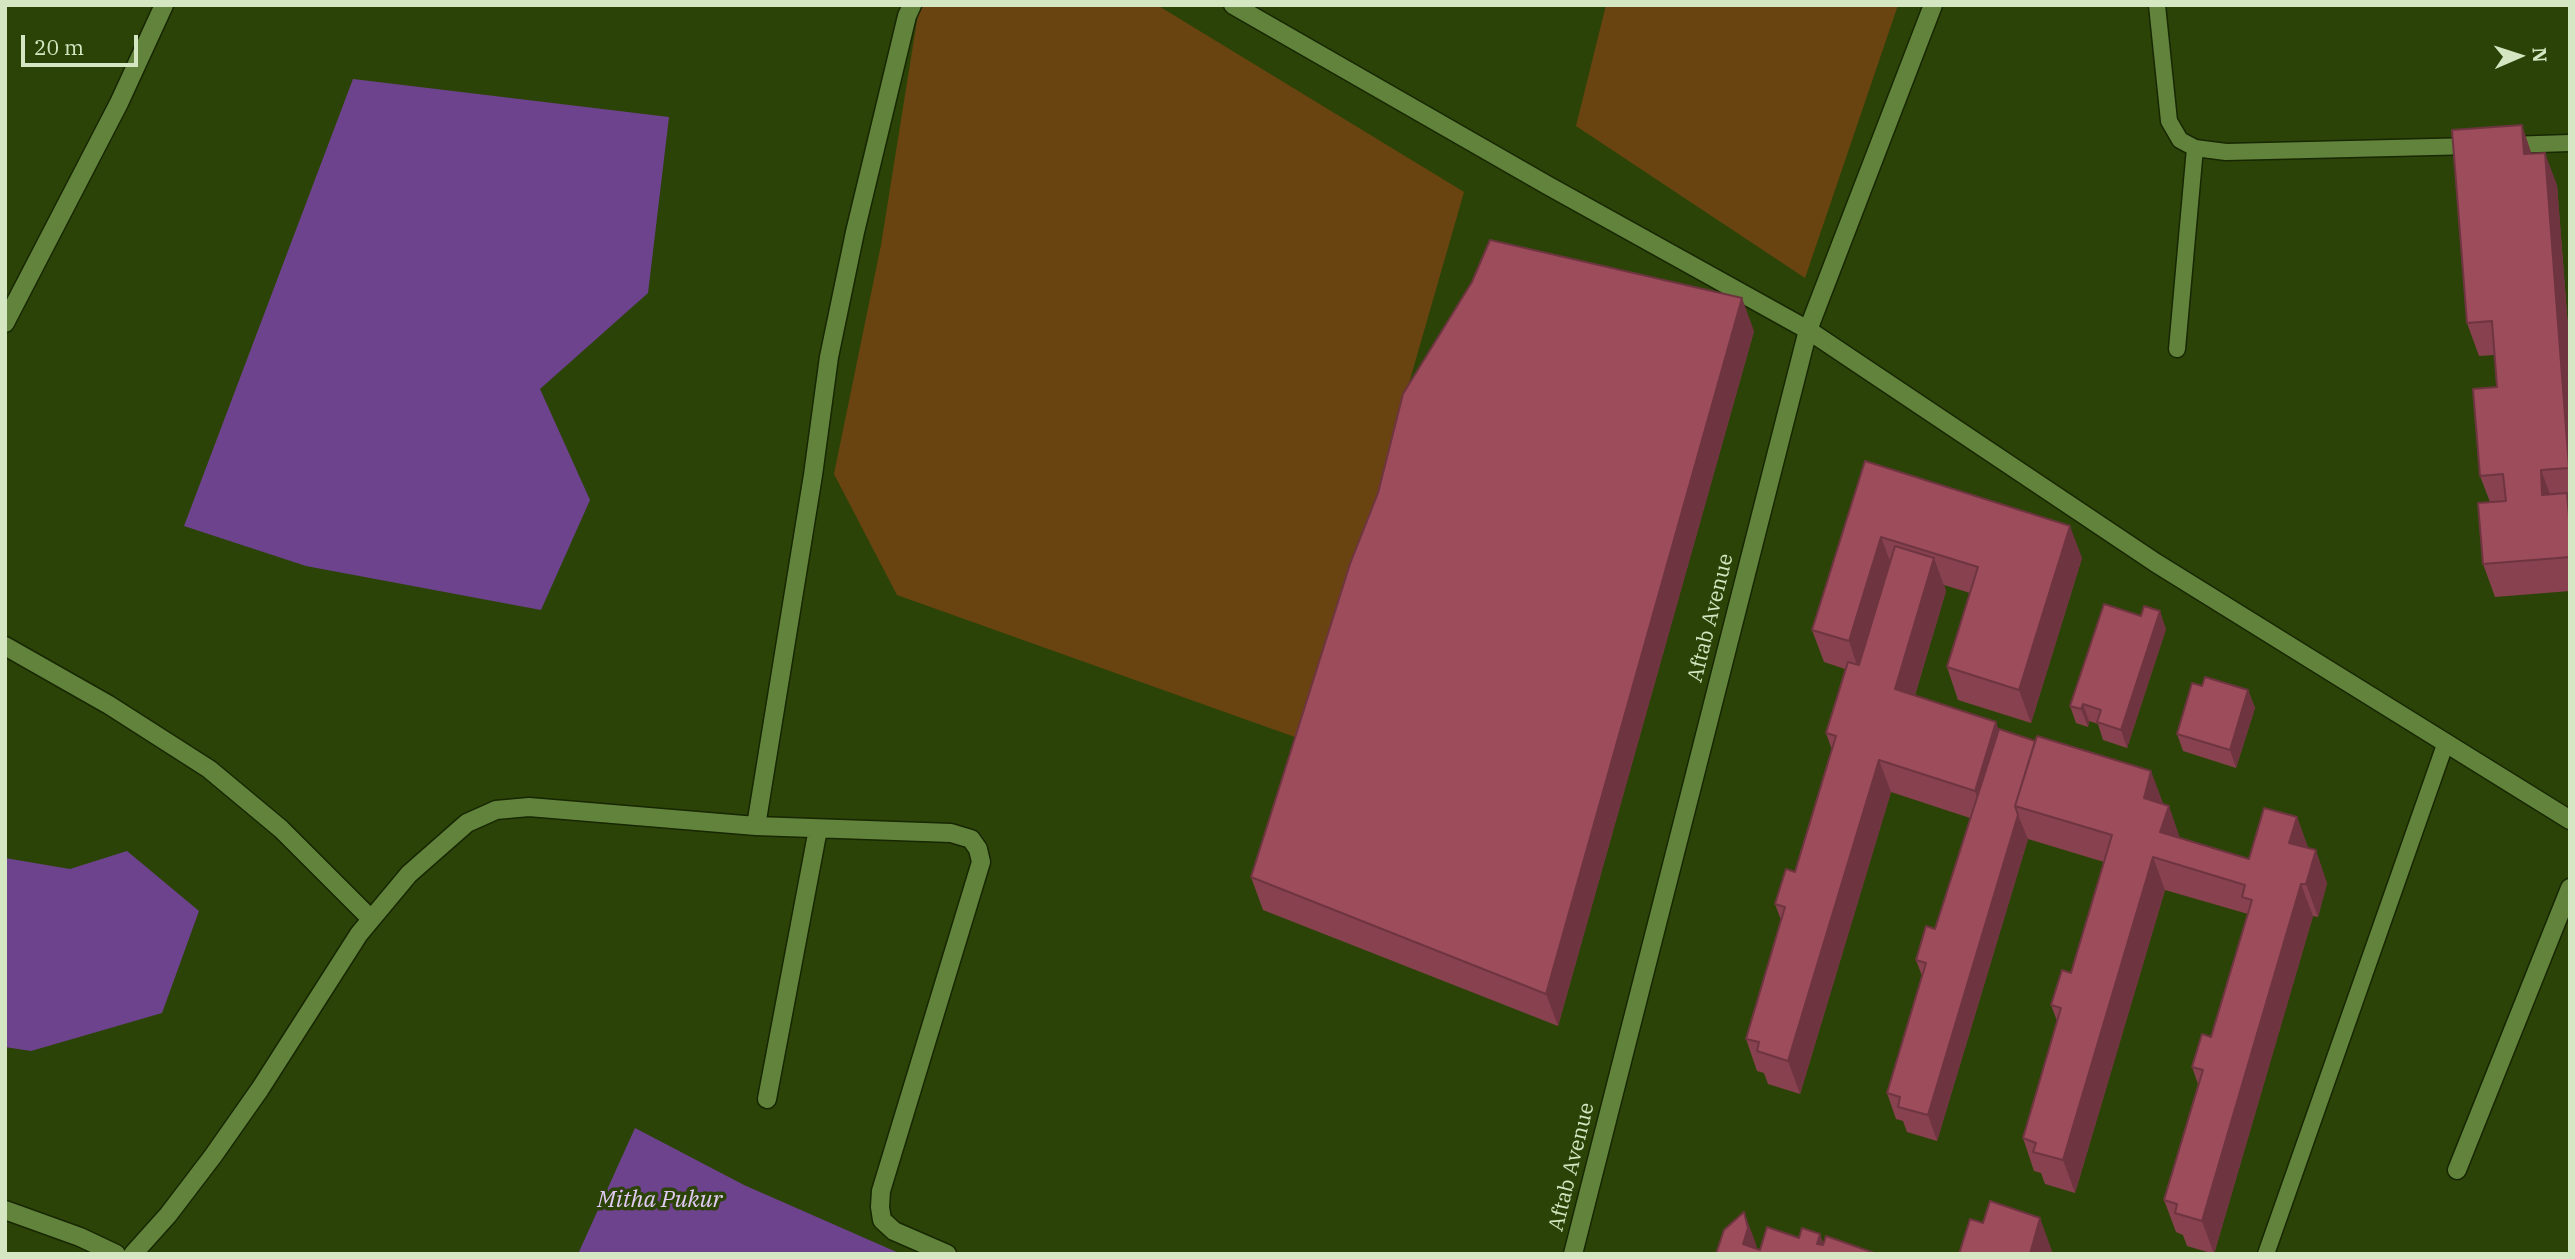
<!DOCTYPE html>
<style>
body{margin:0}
#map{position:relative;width:2575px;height:1259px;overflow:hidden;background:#2c4308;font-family:"IBM Plex Serif",serif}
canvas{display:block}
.frame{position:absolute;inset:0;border:7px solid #d4e7c2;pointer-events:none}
.north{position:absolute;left:2484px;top:21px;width:70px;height:70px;-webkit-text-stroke:5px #2c4308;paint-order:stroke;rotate:87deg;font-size:19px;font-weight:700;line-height:28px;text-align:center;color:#d4e7c2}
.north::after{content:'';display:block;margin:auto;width:24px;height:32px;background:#d4e7c2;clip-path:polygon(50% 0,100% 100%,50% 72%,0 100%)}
.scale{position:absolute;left:21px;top:35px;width:117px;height:32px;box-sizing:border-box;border:4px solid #d4e7c2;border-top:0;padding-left:9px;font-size:21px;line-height:24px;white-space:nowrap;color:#d4e7c2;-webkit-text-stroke:5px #2c4308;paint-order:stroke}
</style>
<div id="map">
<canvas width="2575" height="1259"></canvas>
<div class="frame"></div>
<div class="north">N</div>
<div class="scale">20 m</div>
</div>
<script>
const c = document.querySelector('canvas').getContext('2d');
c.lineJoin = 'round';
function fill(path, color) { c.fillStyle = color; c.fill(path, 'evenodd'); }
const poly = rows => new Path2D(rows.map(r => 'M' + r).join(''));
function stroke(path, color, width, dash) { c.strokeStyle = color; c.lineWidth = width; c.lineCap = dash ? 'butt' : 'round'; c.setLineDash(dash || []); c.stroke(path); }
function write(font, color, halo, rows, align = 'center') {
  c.font = font + ' "IBM Plex Serif",serif'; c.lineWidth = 7; c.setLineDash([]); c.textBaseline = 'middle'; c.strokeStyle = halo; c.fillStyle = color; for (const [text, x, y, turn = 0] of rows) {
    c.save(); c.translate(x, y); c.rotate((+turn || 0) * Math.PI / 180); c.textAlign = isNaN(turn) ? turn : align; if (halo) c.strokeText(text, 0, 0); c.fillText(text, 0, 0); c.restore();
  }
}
fill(poly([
 [924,5,1157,5,1464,192,1306,741,897,595,834,474,881,245,918,14],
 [1606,5,1898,5,1805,278,1576,126]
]), '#6a4410');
fill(poly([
 [353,79,669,117,648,293,540,389,590,500,541,610,306,566,184,526],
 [127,851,199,911,162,1013,31,1051,5,1047,5,858,70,869],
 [635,1128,744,1185,901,1254,578,1254]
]), '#6e438d');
const lane = poly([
 [2157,5,2169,121,2180,140,2195,148,2226,152,2474,146],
 [2507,145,2570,143],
 [2177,349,2195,148],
 [2266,1254,2446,742]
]);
const street = poly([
 [1233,5,1547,185,1808,330,2156,563,2570,820],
 [5,323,119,103,164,5],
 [5,646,109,705,209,769,281,829,371,919],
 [756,826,813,475,829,357,855,232,907,16,912,5],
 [767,1099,818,829],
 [2457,1170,2570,888],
 [5,1210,80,1237,116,1254],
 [133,1254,168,1215,213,1156,260,1089,359,934,409,874,467,823,496,810,529,807,756,826,951,833,971,839,978,849,981,862,881,1191,880,1207,882,1220,894,1231,947,1254],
 [1573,1254,1808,330,1933,5]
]);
stroke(lane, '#172701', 19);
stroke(street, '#172701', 21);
stroke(lane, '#62833b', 16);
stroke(street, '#62833b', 18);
fill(poly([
 [2532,154,2557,185,2570,353,2570,591,2495,597,2483,564,2490,502,2480,476,2497,387,2494,355,2479,356,2467,323],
 [1754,331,1558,1026,1263,910,1251,877],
 [1865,461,2082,558,2031,723,1958,700,1947,667,1970,593,1944,585,1946,591,1915,695,1999,729,2163,803,2180,838,2249,859,2297,817,2308,848,2327,883,2318,917,2313,916,2214,1254,2187,1246,2183,1235,2176,1232,2164,1200,2198,1084,2192,1067,2211,1037,2248,914,2165,890,2075,1193,2045,1184,2041,1173,2034,1171,2023,1138,2057,1021,2051,1005,2071,973,2104,862,2028,839,1937,1141,1907,1132,1903,1121,1896,1119,1887,1093,1922,976,1916,960,1935,929,1970,818,1891,792,1800,1094,1768,1084,1764,1073,1757,1071,1746,1039,1781,920,1775,904,1795,872,1832,750,1826,733,1845,669,1824,662,1812,630],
 [2166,629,2127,748,2103,740,2098,724,2089,721,2088,727,2076,723,2070,706],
 [2202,686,2248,690,2255,708,2236,768,2183,751,2177,734]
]), '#87414f');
fill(poly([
 [2522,125,2533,158,2524,154],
 [2545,153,2557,185,2570,353,2570,469],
 [1742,298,1754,331,1558,1026,1546,994],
 [2541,470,2553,502,2542,495],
 [2567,493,2570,501,2570,529],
 [2070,526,2082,558,2031,723,2019,690],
 [1881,537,1893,569,1860,674,1849,641],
 [1934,558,1946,591,1907,721,1895,689],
 [2160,611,2166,629,2127,748,2121,730],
 [2248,690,2255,708,2236,768,2230,750],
 [2083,704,2089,721,2088,727,2081,709],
 [1996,722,2008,755,1986,823,1975,791],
 [1879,760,1891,792,1800,1094,1788,1061],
 [2151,771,2163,803,2155,830,2144,798],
 [2169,806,2180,838,2160,832],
 [2018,815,2028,839,1937,1141,1928,1115],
 [2297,817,2309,850,2289,843],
 [2316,850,2327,883,2318,917,2306,884],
 [2153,857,2165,890,2075,1193,2063,1160],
 [2301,884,2313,916,2214,1254,2202,1221],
 [1744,1212,1756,1244,1758,1254,1743,1244],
 [2040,1218,2052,1251,2051,1254,2030,1254],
 [1820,1234,1827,1254,1817,1244]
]), '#6e3540');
const building = poly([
 [2522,125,2524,154,2545,153,2569,468,2541,470,2542,495,2567,493,2570,529,2570,557,2483,564,2478,503,2506,501,2503,474,2480,476,2473,389,2497,387,2492,321,2467,323,2452,130,2522,125],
 [1490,240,1742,298,1546,994,1251,877,1350,564,1378,493,1403,394,1472,282,1490,240],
 [1865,461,2070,526,2019,690,1947,667,1978,567,1881,537,1849,641,1812,630,1865,461],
 [1895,546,1934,558,1895,689,1996,722,1975,791,1879,760,1788,1061,1757,1051,1759,1042,1746,1039,1785,907,1775,904,1786,869,1795,872,1836,736,1826,733,1848,662,1859,665,1895,546],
 [2104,604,2141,616,2144,606,2160,611,2121,730,2097,722,2101,710,2083,704,2081,709,2070,706,2104,604],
 [2205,677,2248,690,2230,750,2177,734,2192,683,2202,686,2205,677],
 [1999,729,2035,741,2015,806,2018,815,1928,1115,1898,1107,1900,1097,1887,1093,1926,963,1916,960,1926,926,1935,929,1999,729],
 [2037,736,2151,771,2144,798,2169,806,2160,832,2249,859,2264,808,2297,817,2289,843,2316,850,2306,884,2301,884,2202,1221,2175,1213,2177,1204,2164,1200,2203,1070,2192,1067,2202,1034,2211,1037,2252,900,2242,897,2245,885,2153,857,2063,1160,2033,1152,2036,1143,2023,1138,2061,1008,2051,1005,2062,970,2071,973,2112,835,2015,806,2037,736],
 [1990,1201,2040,1218,2030,1254,1959,1254,1970,1219,1983,1223,1990,1201],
 [1744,1212,1748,1228,1743,1244,1760,1250,1767,1227,1799,1238,1802,1228,1820,1234,1817,1244,1823,1245,1826,1236,1877,1254,1716,1254,1724,1230,1744,1212]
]);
fill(building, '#9d4c5c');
stroke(building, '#6e3540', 2);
write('21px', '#d4e7c2', '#2c4308', [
 ["Aftab Avenue",1711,618,-76],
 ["Aftab Avenue",1572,1167,-76]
]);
write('italic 23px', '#e2cbf5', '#2c4308', [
 ["Mitha Pukur",660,1200]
]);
</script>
